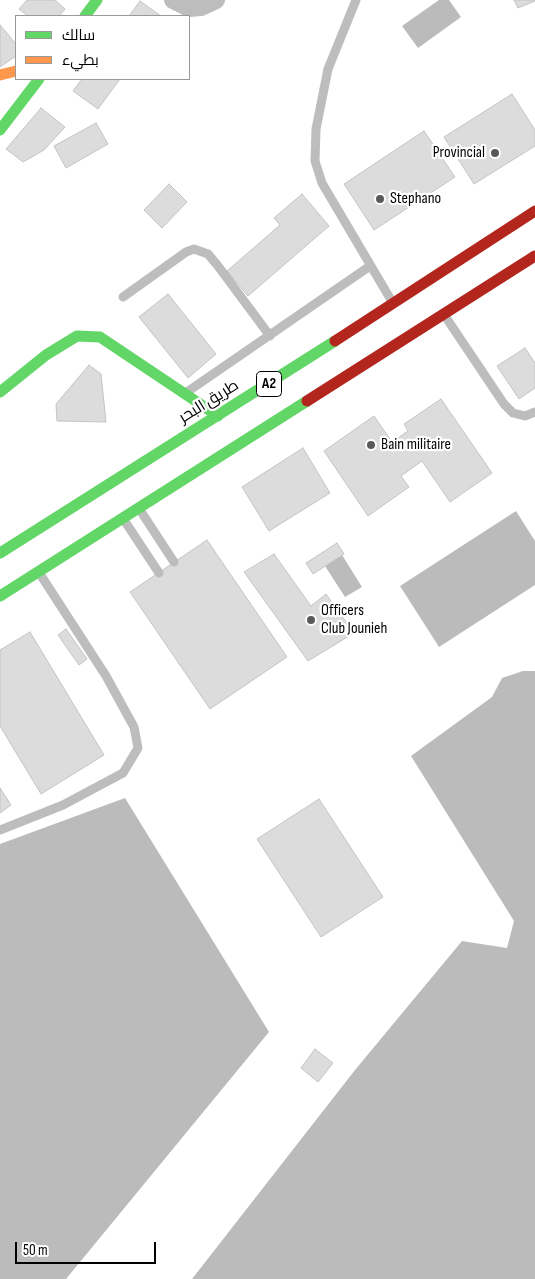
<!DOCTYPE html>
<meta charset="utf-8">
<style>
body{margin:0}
#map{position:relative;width:535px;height:1279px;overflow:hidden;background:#fff;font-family:"Sofia Sans Condensed",Cairo,sans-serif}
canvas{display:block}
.legend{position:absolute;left:15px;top:15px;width:175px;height:65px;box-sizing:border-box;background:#fff;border:1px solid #999;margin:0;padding:6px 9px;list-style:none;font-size:15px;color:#000}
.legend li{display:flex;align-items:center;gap:10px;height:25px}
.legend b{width:25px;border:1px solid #999}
.scale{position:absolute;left:15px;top:1242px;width:141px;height:22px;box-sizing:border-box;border:2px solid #000;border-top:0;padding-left:6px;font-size:15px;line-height:18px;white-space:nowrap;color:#000;-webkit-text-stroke:4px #fff;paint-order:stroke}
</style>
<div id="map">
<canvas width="535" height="1279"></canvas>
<ul class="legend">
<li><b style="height:6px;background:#63d668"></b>سالك</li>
<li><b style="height:6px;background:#ff974d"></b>بطيء</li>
</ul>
<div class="scale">50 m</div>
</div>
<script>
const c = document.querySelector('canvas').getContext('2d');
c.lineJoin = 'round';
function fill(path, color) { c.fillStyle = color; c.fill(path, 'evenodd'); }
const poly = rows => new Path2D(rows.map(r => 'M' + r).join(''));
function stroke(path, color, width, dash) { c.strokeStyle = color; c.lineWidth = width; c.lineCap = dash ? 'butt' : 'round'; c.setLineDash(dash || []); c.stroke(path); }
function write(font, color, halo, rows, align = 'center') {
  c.font = font + ' "Sofia Sans Condensed",Cairo,sans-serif'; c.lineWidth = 4.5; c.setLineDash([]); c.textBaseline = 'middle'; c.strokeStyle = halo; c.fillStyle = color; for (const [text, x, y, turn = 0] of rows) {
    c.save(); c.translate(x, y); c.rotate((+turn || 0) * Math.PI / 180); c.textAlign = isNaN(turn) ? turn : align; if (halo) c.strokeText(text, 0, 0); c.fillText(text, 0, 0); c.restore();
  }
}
fill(poly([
 [439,0,449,0,461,17,418,48,402,26],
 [516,511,535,541,535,585,439,647,400,586],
 [342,555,362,587,345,597,325,566],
 [523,671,535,671,535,1279,192,1279,355,1070,462,941,507,948,514,921,411,756,492,697,502,678],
 [125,798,269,1032,66,1279,0,1279,0,844]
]), '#bbb');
const building = poly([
 [27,0,55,0,65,9,59,16,28,16,19,9,27,0],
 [514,0,535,0,535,1,518,8,514,0],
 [140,1,161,16,129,16,140,1],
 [0,25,16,44,16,56,0,67,0,25],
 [82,79,120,79,98,109,73,91,82,79],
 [512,94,535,130,535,146,474,184,444,137,512,94],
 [41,108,65,127,44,150,23,162,6,149,41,108],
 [96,123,108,144,66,168,54,146,96,123],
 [424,131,455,177,374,230,344,184,424,131],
 [169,184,187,202,162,228,144,210,169,184],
 [302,194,329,226,248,296,227,271,280,225,274,218,302,194],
 [168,294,216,354,188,378,139,317,168,294],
 [525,348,535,363,535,388,519,399,497,366,525,348],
 [89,365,101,374,106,422,57,421,56,404,89,365],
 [441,399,492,473,450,502,422,461,401,476,409,487,368,516,324,451,374,416,392,442,408,431,404,424,441,399],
 [303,448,330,493,269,531,242,487,303,448],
 [207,540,287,657,210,709,130,592,207,540],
 [337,543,344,554,313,574,306,563,337,543],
 [274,554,311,606,326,594,354,633,308,661,244,572,274,554],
 [66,629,87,659,79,665,58,635,66,629],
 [30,632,104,755,41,794,0,726,0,650,30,632],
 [0,788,11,805,0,813,0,788],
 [319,799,383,897,321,937,257,839,319,799],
 [315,1049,333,1063,318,1082,301,1068,315,1049]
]);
fill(building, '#dcdcdc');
stroke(building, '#c4c4c4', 1);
stroke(poly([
 [356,0,328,69,316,129,315,161,322,183,391,300],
 [123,297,186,252,194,249,208,254,218,266,270,336],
 [445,316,504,404,513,413,525,416,535,412],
 [187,392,370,266],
 [140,510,174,562],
 [124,520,159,573],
 [0,830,63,805,123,773,138,748,134,727,106,676,40,574]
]), '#bdbdbd', 9);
stroke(poly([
 [173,0,189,8,201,7,216,0]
]), '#bdbdbd', 18);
stroke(poly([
 [85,16,97,0],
 [0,130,39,79],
 [0,392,46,355,77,336,100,337,218,416],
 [0,553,335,341],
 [0,596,307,401]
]), '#63d668', 11);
stroke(poly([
 [0,75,16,71]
]), '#ff974d', 11);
stroke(poly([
 [335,341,535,211],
 [307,401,535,256]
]), '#b3261e', 11);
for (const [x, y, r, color] of [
 [495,153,5,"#595959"],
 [380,199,5,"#595959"],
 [371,445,5,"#595959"],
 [311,620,5,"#595959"]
]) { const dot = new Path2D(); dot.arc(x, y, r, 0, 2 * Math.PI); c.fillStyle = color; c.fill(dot); stroke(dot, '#fff', 2); }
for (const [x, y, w] of [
 [269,384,25]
]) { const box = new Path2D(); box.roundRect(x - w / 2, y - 12.5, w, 25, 4); c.fillStyle = '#fff'; c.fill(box); stroke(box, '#000', 1); }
write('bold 15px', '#000', null, [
 ["A2",269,384]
]);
write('16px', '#000', '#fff', [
 ["Provincial",485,153,"right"],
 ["Stephano",390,199],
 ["Bain militaire",381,445],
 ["Officers",321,611],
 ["Club Jounieh",321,629]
], 'left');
write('16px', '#000', '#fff', [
 ["طريق البحر",209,402,-32]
]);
</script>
